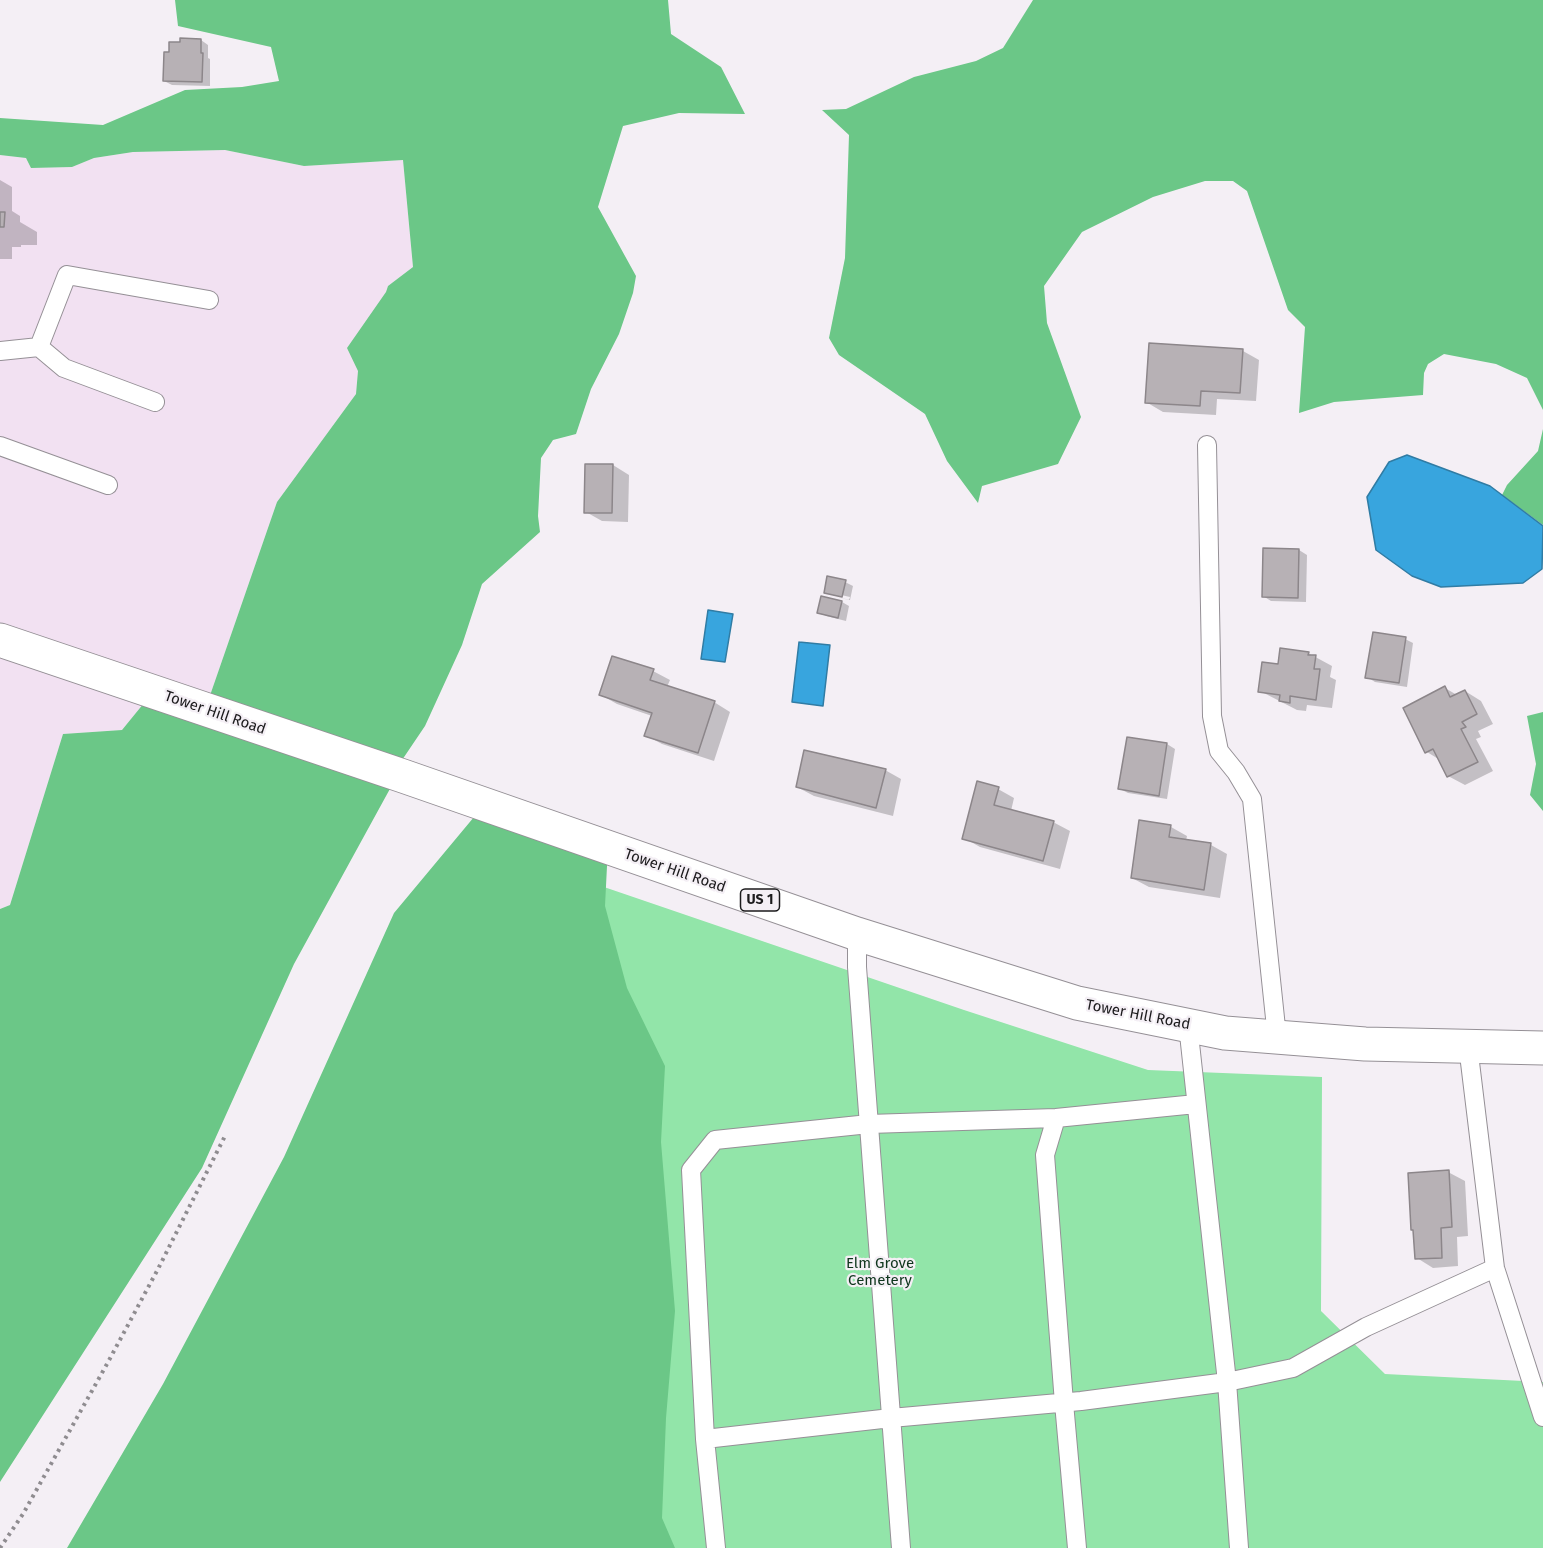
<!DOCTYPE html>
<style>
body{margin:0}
canvas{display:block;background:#f4eff5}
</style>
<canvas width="1543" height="1548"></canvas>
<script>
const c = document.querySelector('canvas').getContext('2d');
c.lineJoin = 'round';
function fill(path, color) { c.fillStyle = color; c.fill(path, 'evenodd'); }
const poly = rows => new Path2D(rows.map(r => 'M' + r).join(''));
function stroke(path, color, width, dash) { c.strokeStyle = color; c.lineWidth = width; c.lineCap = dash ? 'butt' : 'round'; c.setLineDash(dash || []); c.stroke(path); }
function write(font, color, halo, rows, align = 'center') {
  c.font = font + ' "Fira Sans",sans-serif'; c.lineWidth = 4.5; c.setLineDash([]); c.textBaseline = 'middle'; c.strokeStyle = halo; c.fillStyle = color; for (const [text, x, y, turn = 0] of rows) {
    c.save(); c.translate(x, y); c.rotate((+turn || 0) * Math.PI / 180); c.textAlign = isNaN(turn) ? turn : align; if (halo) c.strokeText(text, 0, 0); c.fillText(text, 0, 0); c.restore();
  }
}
fill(poly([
 [225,150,304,166,403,160,413,267,388,286,358,371,356,394,277,502,206,707,153,693,122,730,63,734,10,905,0,909,0,155,26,158,31,168,72,167,94,158,133,152]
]), '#f2e1f2');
fill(poly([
 [563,873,964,1010,1148,1070,1322,1077,1321,1311,1385,1374,1543,1382,1543,1548,629,1548]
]), '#92e5a9');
fill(poly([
 [175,0,668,0,671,34,721,67,745,114,679,113,623,126,598,207,636,276,633,293,619,334,591,389,576,434,553,440,541,458,538,516,540,532,482,584,462,645,425,726,398,766,397,776,294,964,202,1168,0,1482,0,909,10,905,63,734,122,730,153,692,206,707,277,502,356,394,358,371,347,348,386,292,388,286,413,267,403,160,304,166,225,150,133,152,94,158,72,167,31,168,26,158,0,155,0,118,103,125,185,90,242,87,279,81,271,47,178,26],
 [1033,0,1543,0,1543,410,1527,378,1496,364,1444,354,1428,364,1424,373,1423,395,1334,402,1299,413,1305,327,1288,310,1247,191,1233,181,1205,181,1153,197,1082,232,1044,286,1047,323,1081,417,1058,464,982,486,978,503,947,461,925,414,839,355,829,338,845,258,849,135,822,110,846,109,914,77,976,61,1003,48],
 [1543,429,1543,525,1502,495,1507,485,1538,451],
 [1543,712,1543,811,1530,795,1536,764,1527,716],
 [479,811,608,846,605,906,627,988,665,1066,661,1142,675,1311,666,1418,662,1518,675,1548,67,1548,163,1384,284,1157,394,913]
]), '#6bc787');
const water = poly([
 [1407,455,1490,486,1543,526,1542,569,1523,583,1441,587,1412,576,1376,550,1367,497,1389,462,1407,455],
 [708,610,733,614,725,662,701,659,708,610],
 [799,642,830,645,823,706,792,702,799,642]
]);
fill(water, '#38a5de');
stroke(water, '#307ca4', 1.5);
fill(poly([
 [201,40,208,45,208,58,210,59,210,86,172,85,164,81],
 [0,180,12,187,12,211,20,216,20,222,37,232,37,245,21,245,21,247,12,247,12,259,0,259],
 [1243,351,1259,360,1256,401,1217,399,1216,415,1163,412,1146,402],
 [613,465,629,475,628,522,602,521,586,512],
 [1264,549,1299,550,1307,555,1306,602,1271,601,1263,596],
 [845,582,853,586,850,600,833,596,849,600,850,597,832,593,832,595,825,592],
 [842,602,849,606,846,621,826,616,819,612],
 [1405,639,1413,643,1407,687,1375,682,1367,677],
 [1308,653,1332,666,1330,677,1336,680,1332,708,1307,705,1306,711,1297,710,1260,691,1279,665],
 [653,671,670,680,667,687,714,702,730,712,714,761,662,744,645,735,652,716,617,704,601,695],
 [1445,688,1457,695,1465,691,1481,701,1493,724,1478,731,1481,737,1476,739,1493,771,1465,785,1448,776,1440,760,1427,752],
 [1128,738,1167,744,1175,749,1167,799,1128,793,1120,789],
 [885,770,901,779,893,816,814,796,797,787],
 [998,789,1014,798,1011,811,1053,822,1070,831,1060,869,980,847,964,838],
 [1141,822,1171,827,1187,836,1186,841,1211,845,1227,854,1220,898,1149,887,1132,878],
 [1448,1172,1465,1181,1468,1236,1457,1237,1458,1266,1433,1268,1417,1258,1415,1230]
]), '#0003');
const building = poly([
 [180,38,201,39,201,53,203,53,202,82,163,81,164,52,169,52,169,42,180,42,180,38],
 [0,212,5,212,4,227,0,227,0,212],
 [1149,343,1243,349,1240,393,1201,391,1200,406,1145,403,1149,343],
 [585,464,613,464,612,513,584,513,585,464],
 [1263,548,1299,549,1298,598,1262,597,1263,548],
 [827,576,846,580,842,597,824,593,827,576],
 [821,596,842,601,838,618,817,613,821,596],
 [1373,632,1406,637,1399,683,1365,678,1373,632],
 [1280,648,1309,652,1308,655,1316,655,1314,669,1320,669,1316,700,1290,696,1290,703,1279,701,1280,695,1258,692,1262,662,1278,664,1280,648],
 [612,656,654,669,650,680,715,701,698,753,644,736,652,713,599,695,612,656],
 [1445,686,1450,697,1465,690,1477,714,1462,722,1466,727,1461,729,1478,762,1447,777,1433,749,1425,753,1403,708,1445,686],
 [1127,737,1167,743,1159,796,1118,789,1127,737],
 [804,750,886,769,876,808,796,787,804,750],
 [977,781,999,787,994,805,1054,821,1043,861,962,839,977,781],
 [1139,820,1171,825,1169,837,1211,843,1204,890,1131,878,1139,820],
 [1449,1170,1452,1227,1441,1228,1442,1258,1415,1259,1413,1230,1411,1230,1408,1173,1449,1170]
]);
fill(building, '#b7b1b5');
stroke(building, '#8c868a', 1.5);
const service = poly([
 [39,347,64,368,155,402],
 [0,351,39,347,67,275,209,300],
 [1207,445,1212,716,1219,751,1236,772,1252,799,1277,1037],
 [0,446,108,485],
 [857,934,857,967,901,1548],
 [1188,1025,1227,1382,1239,1548],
 [1468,1046,1495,1268,1543,1417],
 [1056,1118,1045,1155,1064,1403,1077,1548],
 [705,1439,891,1418,1081,1401,1227,1382,1293,1368,1366,1327,1495,1268],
 [716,1548,705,1439,691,1170,715,1140,869,1124,1056,1118,1196,1104]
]);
const primary = poly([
 [0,640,403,776,857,934,1077,1003,1225,1033,1365,1044,1543,1048]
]);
stroke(service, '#959096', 20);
stroke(primary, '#959096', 35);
stroke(poly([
 [0,1548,23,1514,107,1364,158,1269,225,1136]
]), '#8f8c90', 4, [3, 4.5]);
stroke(service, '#fff', 18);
stroke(primary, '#fff', 33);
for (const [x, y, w] of [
 [760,900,39]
]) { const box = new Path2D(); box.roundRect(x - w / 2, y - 11, w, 22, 4.5); c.fillStyle = '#f4eff5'; c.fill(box); stroke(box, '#1c1b1d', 1.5); }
write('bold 14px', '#1c1b1d', null, [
 ["US 1",760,900]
]);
write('15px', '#1c1b1d', '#f4eff5', [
 ["Tower Hill Road",215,713,19],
 ["Tower Hill Road",675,871,19],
 ["Tower Hill Road",1138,1015,11]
]);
write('15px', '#0f361d', '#f4eff5', [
 ["Elm Grove",880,1264],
 ["Cemetery",880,1281]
]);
</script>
